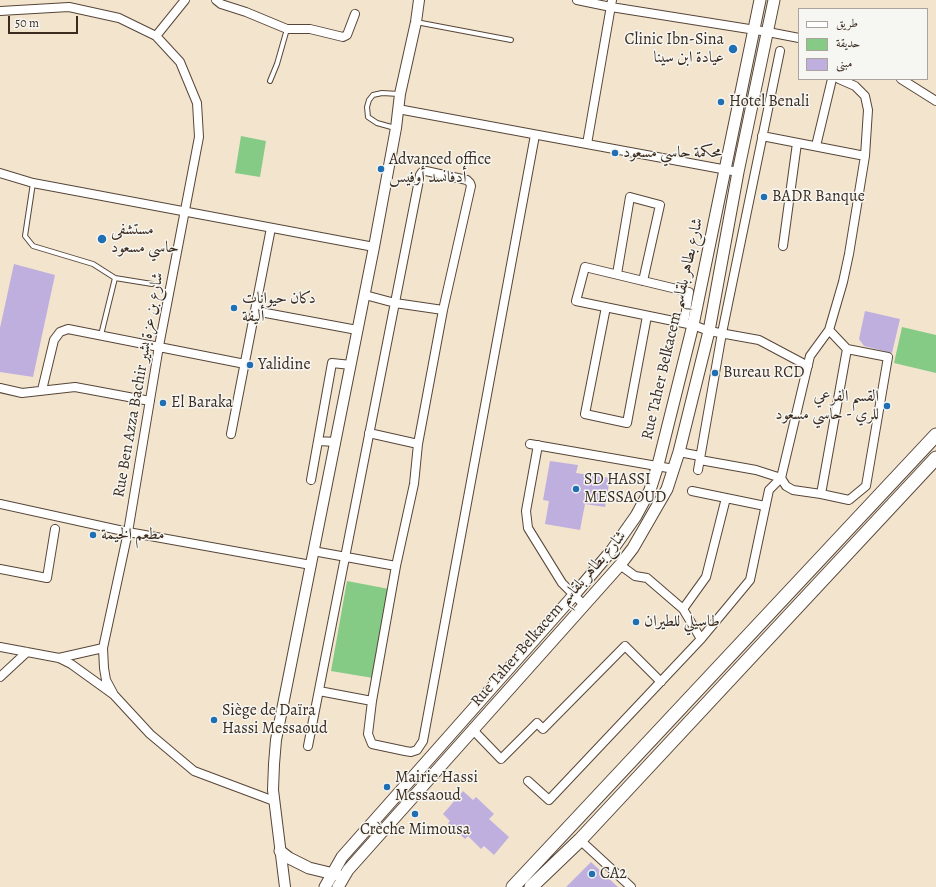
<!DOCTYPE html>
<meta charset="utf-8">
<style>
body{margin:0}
#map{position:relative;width:936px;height:887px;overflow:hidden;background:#f3e4ce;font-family:Alegreya,Amiri,serif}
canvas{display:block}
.legend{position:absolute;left:798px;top:8px;width:130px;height:72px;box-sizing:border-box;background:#f6f6f2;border:1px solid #aba49d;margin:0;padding:5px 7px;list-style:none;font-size:12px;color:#3b2a1e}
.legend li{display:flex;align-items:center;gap:8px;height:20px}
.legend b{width:20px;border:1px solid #aba49d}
.scale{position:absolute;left:8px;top:16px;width:70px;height:18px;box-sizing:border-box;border:2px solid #3b2a1e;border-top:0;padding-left:5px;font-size:12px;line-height:14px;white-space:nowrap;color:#3b2a1e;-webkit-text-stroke:3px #f6f6f2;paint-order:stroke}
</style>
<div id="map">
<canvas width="936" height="887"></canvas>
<ul class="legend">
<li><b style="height:5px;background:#fff"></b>طريق</li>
<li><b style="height:11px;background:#85cb86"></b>حديقة</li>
<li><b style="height:11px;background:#bfafde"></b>مبنى</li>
</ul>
<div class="scale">50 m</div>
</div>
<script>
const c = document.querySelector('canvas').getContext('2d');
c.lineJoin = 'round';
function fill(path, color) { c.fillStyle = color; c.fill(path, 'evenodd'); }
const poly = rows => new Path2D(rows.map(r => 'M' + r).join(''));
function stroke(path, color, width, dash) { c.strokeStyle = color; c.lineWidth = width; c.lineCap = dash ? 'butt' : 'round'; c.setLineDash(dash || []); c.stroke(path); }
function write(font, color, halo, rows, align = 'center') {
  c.font = font + ' Alegreya,Amiri,serif'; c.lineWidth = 3; c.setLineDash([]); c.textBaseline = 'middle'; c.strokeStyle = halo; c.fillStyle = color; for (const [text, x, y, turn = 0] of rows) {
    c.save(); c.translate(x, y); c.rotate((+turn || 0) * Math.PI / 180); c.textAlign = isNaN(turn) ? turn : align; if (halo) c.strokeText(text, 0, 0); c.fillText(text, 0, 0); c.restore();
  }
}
fill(poly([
 [241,136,266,141,260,177,235,173],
 [902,327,936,335,936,373,894,363],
 [347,581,389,589,373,678,331,671]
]), '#85cb86');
fill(poly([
 [14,264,55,275,33,377,0,372,0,328],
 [865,311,900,319,892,353,864,346,859,339],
 [550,461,578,465,576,473,610,478,605,507,585,504,580,530,545,524,549,501,543,500],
 [463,791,473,800,476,797,494,814,489,819,509,837,494,855,484,846,481,849,468,836,465,839,448,823,450,821,443,814],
 [591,862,618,887,566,887]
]), '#bfafde');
const service = poly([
 [416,22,511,40],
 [270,81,277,64,287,29],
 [395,128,377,123,368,117,367,107,369,100,373,95,382,93,399,94],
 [33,183,25,236,33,246,93,264,115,278,152,284],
 [101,335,115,278]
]);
const minor = poly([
 [216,0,221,4,246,12,287,29,310,29,343,37,347,35,355,14],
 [577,0,611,7,768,32,799,38],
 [0,11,69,7,119,18,156,36,180,62,197,103,199,137,159,346,128,532,103,648,59,658],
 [156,36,185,0],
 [901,79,936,101],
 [398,109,738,172],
 [762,136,865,156],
 [587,144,612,0],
 [816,146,832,79],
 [0,173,33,183,374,247],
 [783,246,797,143],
 [617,274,630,197,660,205,643,281],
 [365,295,395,303,443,310],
 [606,307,585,414,627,423,647,316],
 [255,311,357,330],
 [684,323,689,292,585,267,576,301,693,325,709,331,759,340,808,366],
 [0,388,22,393,75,387,150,401],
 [42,390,54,340,60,332,68,329,245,364],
 [369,433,418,444],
 [231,434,271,228],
 [318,441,336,442],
 [530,444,674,469],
 [538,445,526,511,528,528,562,583,584,605],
 [679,452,700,456],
 [700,460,756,470,781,478,786,486,793,490,821,494,847,349],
 [698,470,722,333,780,51],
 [311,480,332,363,351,365],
 [692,491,765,506],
 [821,494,849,500,866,486,888,357,847,349,829,330],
 [0,504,128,532,311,565],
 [313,551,396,566],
 [620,565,635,576,647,578,683,609,701,639],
 [0,569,47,578,55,529],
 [683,609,706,577,726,498],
 [0,647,59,658,71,664,114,695,150,734,194,771,274,801],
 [103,648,104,668,106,680,113,693],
 [0,677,27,652],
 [319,691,372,701],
 [474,731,501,759,537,723,543,729,625,646,661,682],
 [308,746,420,175,422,172,426,171,467,180,470,183,471,186,443,310,418,444,414,484,396,566,372,701,368,734,372,744,405,751,411,752,417,750,423,741,535,135],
 [528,781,549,800,701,639,750,580,769,490,781,478,810,356,829,330,843,282,849,254,865,156,868,110,865,96,855,86,839,79],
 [580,840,631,887]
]);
const tertiary = poly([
 [285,887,273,790,274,764,276,740,374,247,396,128,400,94,416,22,419,0]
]);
const secondary = poly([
 [280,851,289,858,309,868,338,875],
 [325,887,342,857,574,595,612,550,636,516,650,490,658,465,693,325,760,0],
 [338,887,348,870,620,565,633,548,667,489,679,452,709,331,738,172,774,0]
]);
const trunk = poly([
 [513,887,936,435],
 [531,887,580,840,936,458]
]);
stroke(service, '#574638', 6);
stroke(minor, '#574638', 10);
stroke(tertiary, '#574638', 12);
stroke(secondary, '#574638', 13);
stroke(trunk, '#574638', 15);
stroke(service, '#fff', 4);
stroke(minor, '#fff', 8);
stroke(tertiary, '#fff', 10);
stroke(secondary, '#fff', 11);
stroke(trunk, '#fff', 13);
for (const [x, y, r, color] of [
 [733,49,5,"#1f6fb2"],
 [721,102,4,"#1f6fb2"],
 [615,153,4,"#1f6fb2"],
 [381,169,4,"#1f6fb2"],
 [764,197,4,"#1f6fb2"],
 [102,239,5,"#1f6fb2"],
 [234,308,4,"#1f6fb2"],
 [250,365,4,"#1f6fb2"],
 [715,373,4,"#1f6fb2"],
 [163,403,4,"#1f6fb2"],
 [887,406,4,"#1f6fb2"],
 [576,489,4,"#1f6fb2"],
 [93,535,4,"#1f6fb2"],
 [636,622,4,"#1f6fb2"],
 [214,720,4,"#1f6fb2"],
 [387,787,4,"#1f6fb2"],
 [415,814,4,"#1f6fb2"],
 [592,874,4,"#1f6fb2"]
]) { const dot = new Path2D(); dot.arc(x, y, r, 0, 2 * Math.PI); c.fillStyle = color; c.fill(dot); stroke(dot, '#f6f6f2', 1.5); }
write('16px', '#3b2a1e', '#f6f6f2', [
 ["Clinic Ibn-Sina",724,40,"right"],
 ["عيادة ابن سينا",724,58,"right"],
 ["Hotel Benali",729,102],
 ["محكمة حاسي مسعود",623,153],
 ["Advanced office",389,160],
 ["أدفانسد أوفيس",389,178],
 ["BADR Banque",772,197],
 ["مستشفى",111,230],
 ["حاسي مسعود",111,248],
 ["دكان حيوانات",242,299],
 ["أليفة",242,317],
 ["Yalidine",258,365],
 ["Bureau RCD",723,373],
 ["القسم الفرعي",879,397,"right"],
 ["للري - حاسي مسعود",879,415,"right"],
 ["El Baraka",171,403],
 ["SD HASSI",584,480],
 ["MESSAOUD",584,498],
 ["مطعم الخيمة",101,535],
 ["طاسيلي للطيران",644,622],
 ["Siège de Daïra",222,711],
 ["Hassi Messaoud",222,729],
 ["Mairie Hassi",395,778],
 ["Messaoud",395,796],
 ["Crèche Mimousa",415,830,"center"],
 ["CA2",600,874]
], 'left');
write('16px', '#3b2a1e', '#f6f6f2', [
 ["Rue Taher Belkacem شارع بطاهر بلقاسم",673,329,-77],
 ["Rue Ben Azza Bachir شارع بن عزة بشير",139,385,-80],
 ["Rue Taher Belkacem شارع بطاهر بلقاسم",549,619,-49]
]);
</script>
